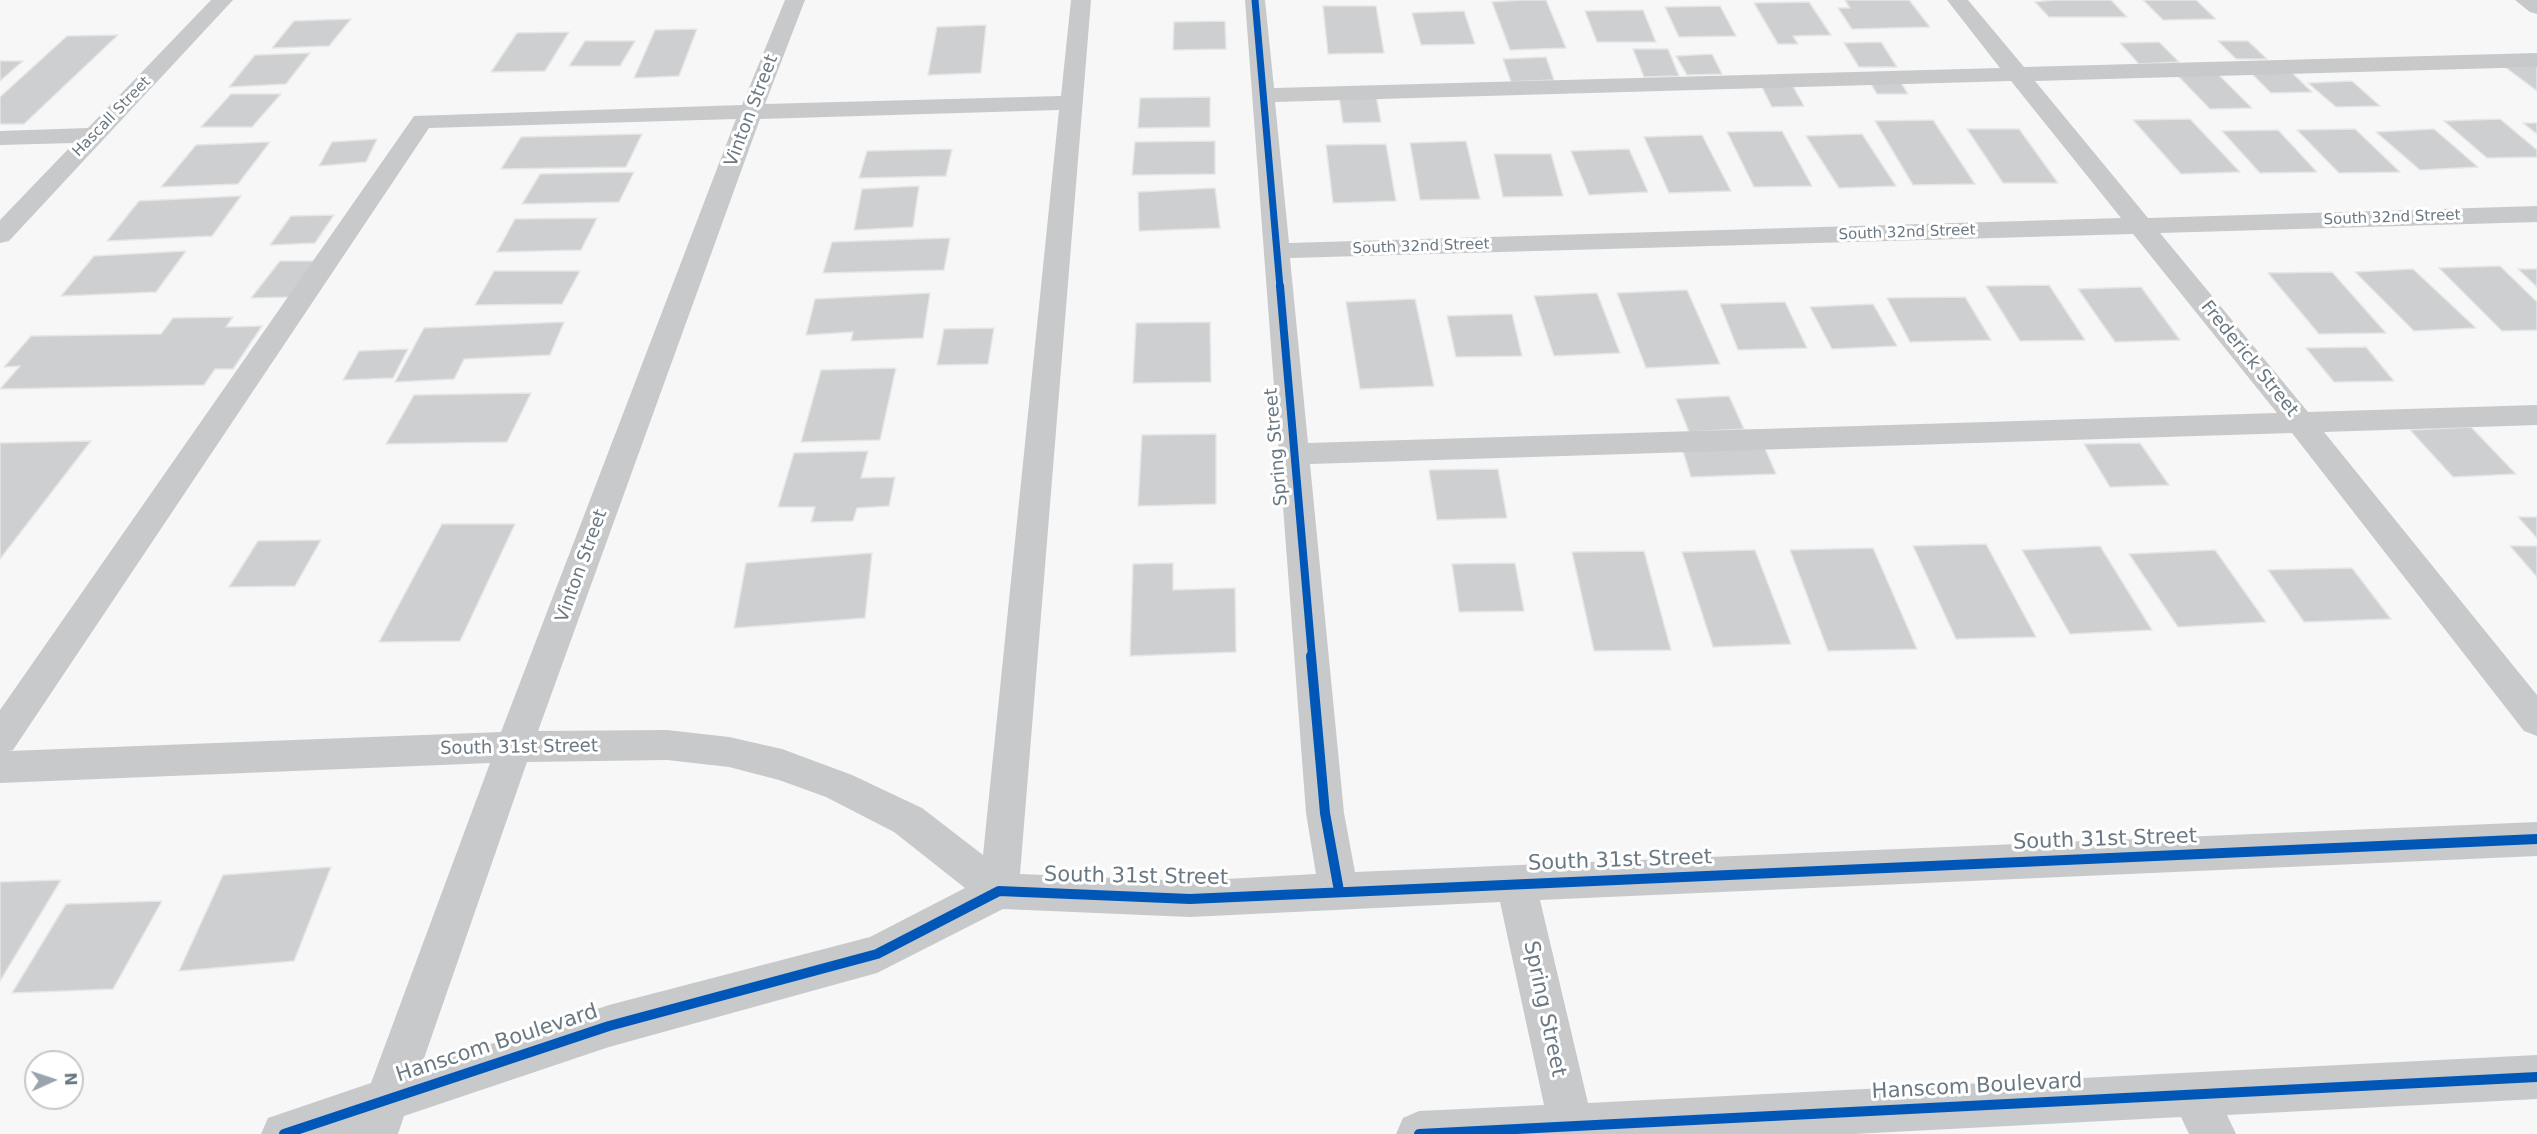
<!DOCTYPE html>
<style>
body{margin:0}
#map{position:relative;width:2537px;height:1134px;overflow:hidden;background:#f7f7f7;font-family:"DejaVu Sans",sans-serif}
canvas{display:block}
.north{position:absolute;left:24px;top:1050px;width:60px;height:60px;box-sizing:border-box;background:#fff;border:2px solid #c3c9cd;border-radius:50%;rotate:87deg;font-size:16px;font-weight:700;line-height:24px;text-align:center;color:#6a7883}
.north::after{content:'';display:block;margin:auto;width:21px;height:27px;background:#9ba4ac;clip-path:polygon(50% 0,100% 100%,50% 72%,0 100%)}
</style>
<div id="map">
<canvas width="2537" height="1134"></canvas>
<div class="north">N</div>
</div>
<script>
const c = document.querySelector('canvas').getContext('2d');
c.lineJoin = 'round';
function fill(path, color) { c.fillStyle = color; c.fill(path, 'evenodd'); }
const poly = rows => new Path2D(rows.map(r => 'M' + r).join(''));
function stroke(path, color, width, dash) { c.strokeStyle = color; c.lineWidth = width; c.lineCap = dash ? 'butt' : 'round'; c.setLineDash(dash || []); c.stroke(path); }
function write(font, color, halo, rows, align = 'center') {
  c.font = font + ' "DejaVu Sans",sans-serif'; c.lineWidth = 6; c.setLineDash([]); c.textBaseline = 'middle'; c.strokeStyle = halo; c.fillStyle = color; for (const [text, x, y, turn = 0] of rows) {
    c.save(); c.translate(x, y); c.rotate((+turn || 0) * Math.PI / 180); c.textAlign = isNaN(turn) ? turn : align; if (halo) c.strokeText(text, 0, 0); c.fillText(text, 0, 0); c.restore();
  }
}
const building = poly([
 [1523,0,1546,0,1566,48,1510,50,1492,2,1523,0],
 [1845,0,1909,0,1930,27,1852,29,1838,8,1850,8,1845,0],
 [2054,0,2111,0,2127,17,2049,17,2035,2,2054,0],
 [2143,0,2196,0,2216,19,2163,20,2143,0],
 [1809,2,1831,35,1793,36,1798,44,1778,44,1754,3,1809,2],
 [1323,6,1376,6,1384,53,1328,54,1323,6],
 [1720,6,1736,36,1679,37,1665,7,1720,6],
 [1643,10,1656,42,1597,42,1585,11,1643,10],
 [1464,11,1475,44,1421,45,1412,13,1464,11],
 [351,19,329,46,272,48,294,21,351,19],
 [1225,21,1226,49,1173,50,1174,22,1225,21],
 [986,25,981,73,928,75,937,27,986,25],
 [697,29,679,76,634,78,655,30,697,29],
 [569,32,545,71,491,72,517,33,569,32],
 [118,35,24,124,0,124,0,97,67,36,118,35],
 [585,41,635,41,620,66,569,66,585,41],
 [2218,41,2248,41,2267,59,2236,59,2218,41],
 [1881,42,1897,67,1859,67,1844,43,1881,42],
 [2159,42,2179,62,2139,64,2120,43,2159,42],
 [1633,49,1668,49,1679,76,1644,77,1633,49],
 [310,53,286,84,229,87,255,55,310,53],
 [1712,54,1722,74,1687,75,1676,56,1712,54],
 [1546,57,1554,80,1511,82,1503,59,1546,57],
 [0,61,23,61,0,81,0,61],
 [2537,66,2537,91,2505,67,2537,66],
 [2289,70,2312,92,2271,93,2249,71,2289,70],
 [2218,74,2252,108,2210,109,2178,76,2218,74],
 [1759,81,1790,81,1804,106,1772,107,1759,81],
 [1869,81,1900,81,1908,94,1877,94,1869,81],
 [2352,81,2380,106,2336,107,2308,83,2352,81],
 [231,94,281,94,252,127,201,127,231,94],
 [1376,95,1381,122,1343,123,1339,96,1376,95],
 [1210,97,1210,127,1138,128,1140,98,1210,97],
 [2190,119,2240,172,2181,174,2133,120,2190,119],
 [2500,119,2537,150,2537,157,2487,158,2444,121,2500,119],
 [1933,120,1975,184,1913,185,1875,121,1933,120],
 [2523,123,2537,123,2537,134,2523,123],
 [1967,129,2019,129,2058,183,2003,183,1967,129],
 [2355,129,2400,172,2339,173,2297,130,2355,129],
 [2434,129,2478,167,2420,170,2376,132,2434,129],
 [2278,130,2317,172,2260,173,2222,131,2278,130],
 [1782,131,1812,186,1754,187,1727,132,1782,131],
 [642,134,626,167,501,169,521,137,642,134],
 [1862,134,1896,186,1839,188,1806,136,1862,134],
 [1702,135,1731,191,1669,193,1644,137,1702,135],
 [377,139,366,162,319,166,332,142,377,139],
 [1215,141,1215,174,1132,175,1135,142,1215,141],
 [1466,141,1480,199,1420,200,1410,143,1466,141],
 [270,142,238,184,161,187,196,145,270,142],
 [1386,144,1396,201,1333,203,1326,145,1386,144],
 [952,149,946,176,859,178,867,151,952,149],
 [1629,149,1648,192,1589,195,1571,151,1629,149],
 [1494,154,1551,154,1563,196,1503,197,1494,154],
 [634,172,619,202,522,204,540,174,634,172],
 [919,186,913,227,854,230,862,189,919,186],
 [1215,188,1220,228,1139,231,1138,192,1215,188],
 [241,196,212,236,107,241,139,201,241,196],
 [334,215,315,243,270,245,291,216,334,215],
 [597,218,581,250,497,252,515,219,597,218],
 [950,238,944,270,823,273,832,242,950,238],
 [186,251,156,292,61,296,94,256,186,251],
 [280,261,318,261,291,297,251,298,280,261],
 [2500,266,2537,302,2537,330,2502,331,2439,268,2500,266],
 [2413,269,2476,328,2414,331,2355,272,2413,269],
 [2518,269,2537,269,2537,287,2518,269],
 [494,271,580,271,562,304,475,305,494,271],
 [2332,272,2386,333,2319,334,2268,273,2332,272],
 [2049,285,2085,340,2020,341,1986,286,2049,285],
 [2141,287,2180,340,2115,342,2078,289,2141,287],
 [1687,290,1720,364,1646,368,1617,293,1687,290],
 [930,293,923,338,851,341,853,332,806,335,815,299,930,293],
 [1597,293,1620,353,1554,356,1534,296,1597,293],
 [1965,297,1991,340,1910,342,1887,298,1965,297],
 [1415,299,1434,386,1360,389,1346,302,1415,299],
 [1785,302,1807,348,1738,350,1720,304,1785,302],
 [1873,304,1897,346,1832,349,1810,307,1873,304],
 [1512,314,1522,356,1456,357,1447,316,1512,314],
 [233,317,226,327,262,326,233,369,215,369,204,385,0,389,20,366,4,367,31,336,161,334,173,318,233,317],
 [564,322,550,355,464,359,454,379,395,382,424,328,564,322],
 [1210,322,1211,382,1133,383,1136,323,1210,322],
 [994,328,988,364,937,365,944,329,994,328],
 [2366,347,2394,381,2334,382,2306,348,2366,347],
 [408,349,393,378,343,380,359,351,408,349],
 [896,368,880,440,801,442,821,370,896,368],
 [531,393,507,442,386,444,414,395,531,393],
 [1729,396,1744,429,1689,432,1676,399,1729,396],
 [2471,427,2516,474,2453,477,2410,430,2471,427],
 [1216,434,1216,504,1138,506,1142,435,1216,434],
 [91,441,0,559,0,443,91,441],
 [2140,443,2169,485,2110,487,2084,444,2140,443],
 [1764,446,1776,474,1691,477,1682,448,1764,446],
 [868,451,861,478,895,477,889,506,857,508,853,521,811,522,815,507,778,507,794,453,868,451],
 [1498,469,1507,518,1437,520,1429,470,1498,469],
 [2518,517,2537,517,2537,538,2518,517],
 [442,524,515,524,460,641,379,642,442,524],
 [321,540,295,586,229,587,258,541,321,540],
 [1986,544,2036,637,1956,639,1913,546,1986,544],
 [2100,546,2152,630,2070,634,2022,550,2100,546],
 [2510,546,2537,546,2537,577,2510,546],
 [1873,548,1917,649,1828,651,1790,550,1873,548],
 [1755,550,1791,644,1713,647,1682,552,1755,550],
 [2215,550,2266,622,2178,627,2129,554,2215,550],
 [1644,551,1671,650,1594,651,1572,552,1644,551],
 [872,553,865,618,734,628,746,563,872,553],
 [1173,563,1173,590,1235,588,1236,652,1130,656,1133,564,1173,563],
 [1515,563,1524,611,1459,612,1452,564,1515,563],
 [2352,568,2391,619,2304,622,2268,570,2352,568],
 [331,867,294,961,179,971,223,875,331,867],
 [61,880,0,981,0,882,61,880],
 [162,901,113,989,12,993,66,904,162,901]
]);
fill(building, '#cecfd0');
stroke(building, '#e6e6e6', 1.5);
fill(poly([
 [211,0,233,0,9,241,0,243,0,220,74,143,0,145,0,131,88,128,211,0],
 [785,0,805,0,765,104,1061,96,1071,0,1091,0,1020,874,1190,881,1316,874,1306,813,1245,0,1265,0,1274,88,2000,68,1947,0,1968,0,2024,67,2537,53,2537,67,2035,81,2148,218,2537,206,2537,222,2160,233,2308,412,2537,405,2537,425,2324,432,2537,695,2537,736,2524,731,2292,433,1310,464,1344,813,1355,872,2537,822,2537,856,1540,900,1588,1103,2537,1055,2537,1099,2227,1115,2236,1134,2189,1134,2181,1117,1854,1134,1396,1134,1403,1118,1419,1111,1544,1105,1500,902,1190,917,1003,909,877,973,609,1047,404,1116,398,1134,261,1134,268,1118,371,1083,490,763,0,783,0,710,414,116,742,105,785,0],
 [2011,81,2121,218,1289,243,1275,102,2011,81],
 [1059,110,983,855,922,808,852,775,782,749,729,737,667,730,538,731,760,119,1059,110],
 [736,119,501,732,9,751,13,750,429,128,736,119],
 [2133,234,2277,413,1308,443,1290,258,2133,234],
 [667,760,729,767,779,780,826,797,894,832,965,888,870,937,609,1005,421,1067,527,762,667,760],
 [2515,0,2537,0,2537,14,2530,12,2515,0]
]), '#c8c9ca');
stroke(poly([
 [1255,0,1280,287]
]), '#0057b8', 7);
stroke(poly([
 [1280,286,1312,657]
]), '#0057b8', 8);
stroke(poly([
 [1311,656,1325,813,1339,891],
 [284,1134,609,1026,877,954,999,891,1190,899,2537,839],
 [1419,1134,2537,1077]
]), '#0057b8', 10);
write('15px', '#6a7883', '#fff', [
 ["Hascall Street",112,117,-46],
 ["South 32nd Street",2392,218,-2],
 ["South 32nd Street",1907,233,-2],
 ["South 32nd Street",1421,247,-2]
]);
write('18px', '#6a7883', '#fff', [
 ["Vinton Street",752,111,-69],
 ["Frederick Street",2249,359,51],
 ["Spring Street",1277,447,-95],
 ["Vinton Street",582,566,-70],
 ["South 31st Street",519,748,-1]
]);
write('21px', '#6a7883', '#fff', [
 ["South 31st Street",2105,840,-2],
 ["South 31st Street",1620,861,-2],
 ["South 31st Street",1136,877,1],
 ["Spring Street",1544,1009,78],
 ["Hanscom Boulevard",497,1044,-18],
 ["Hanscom Boulevard",1977,1087,-3]
]);
</script>
